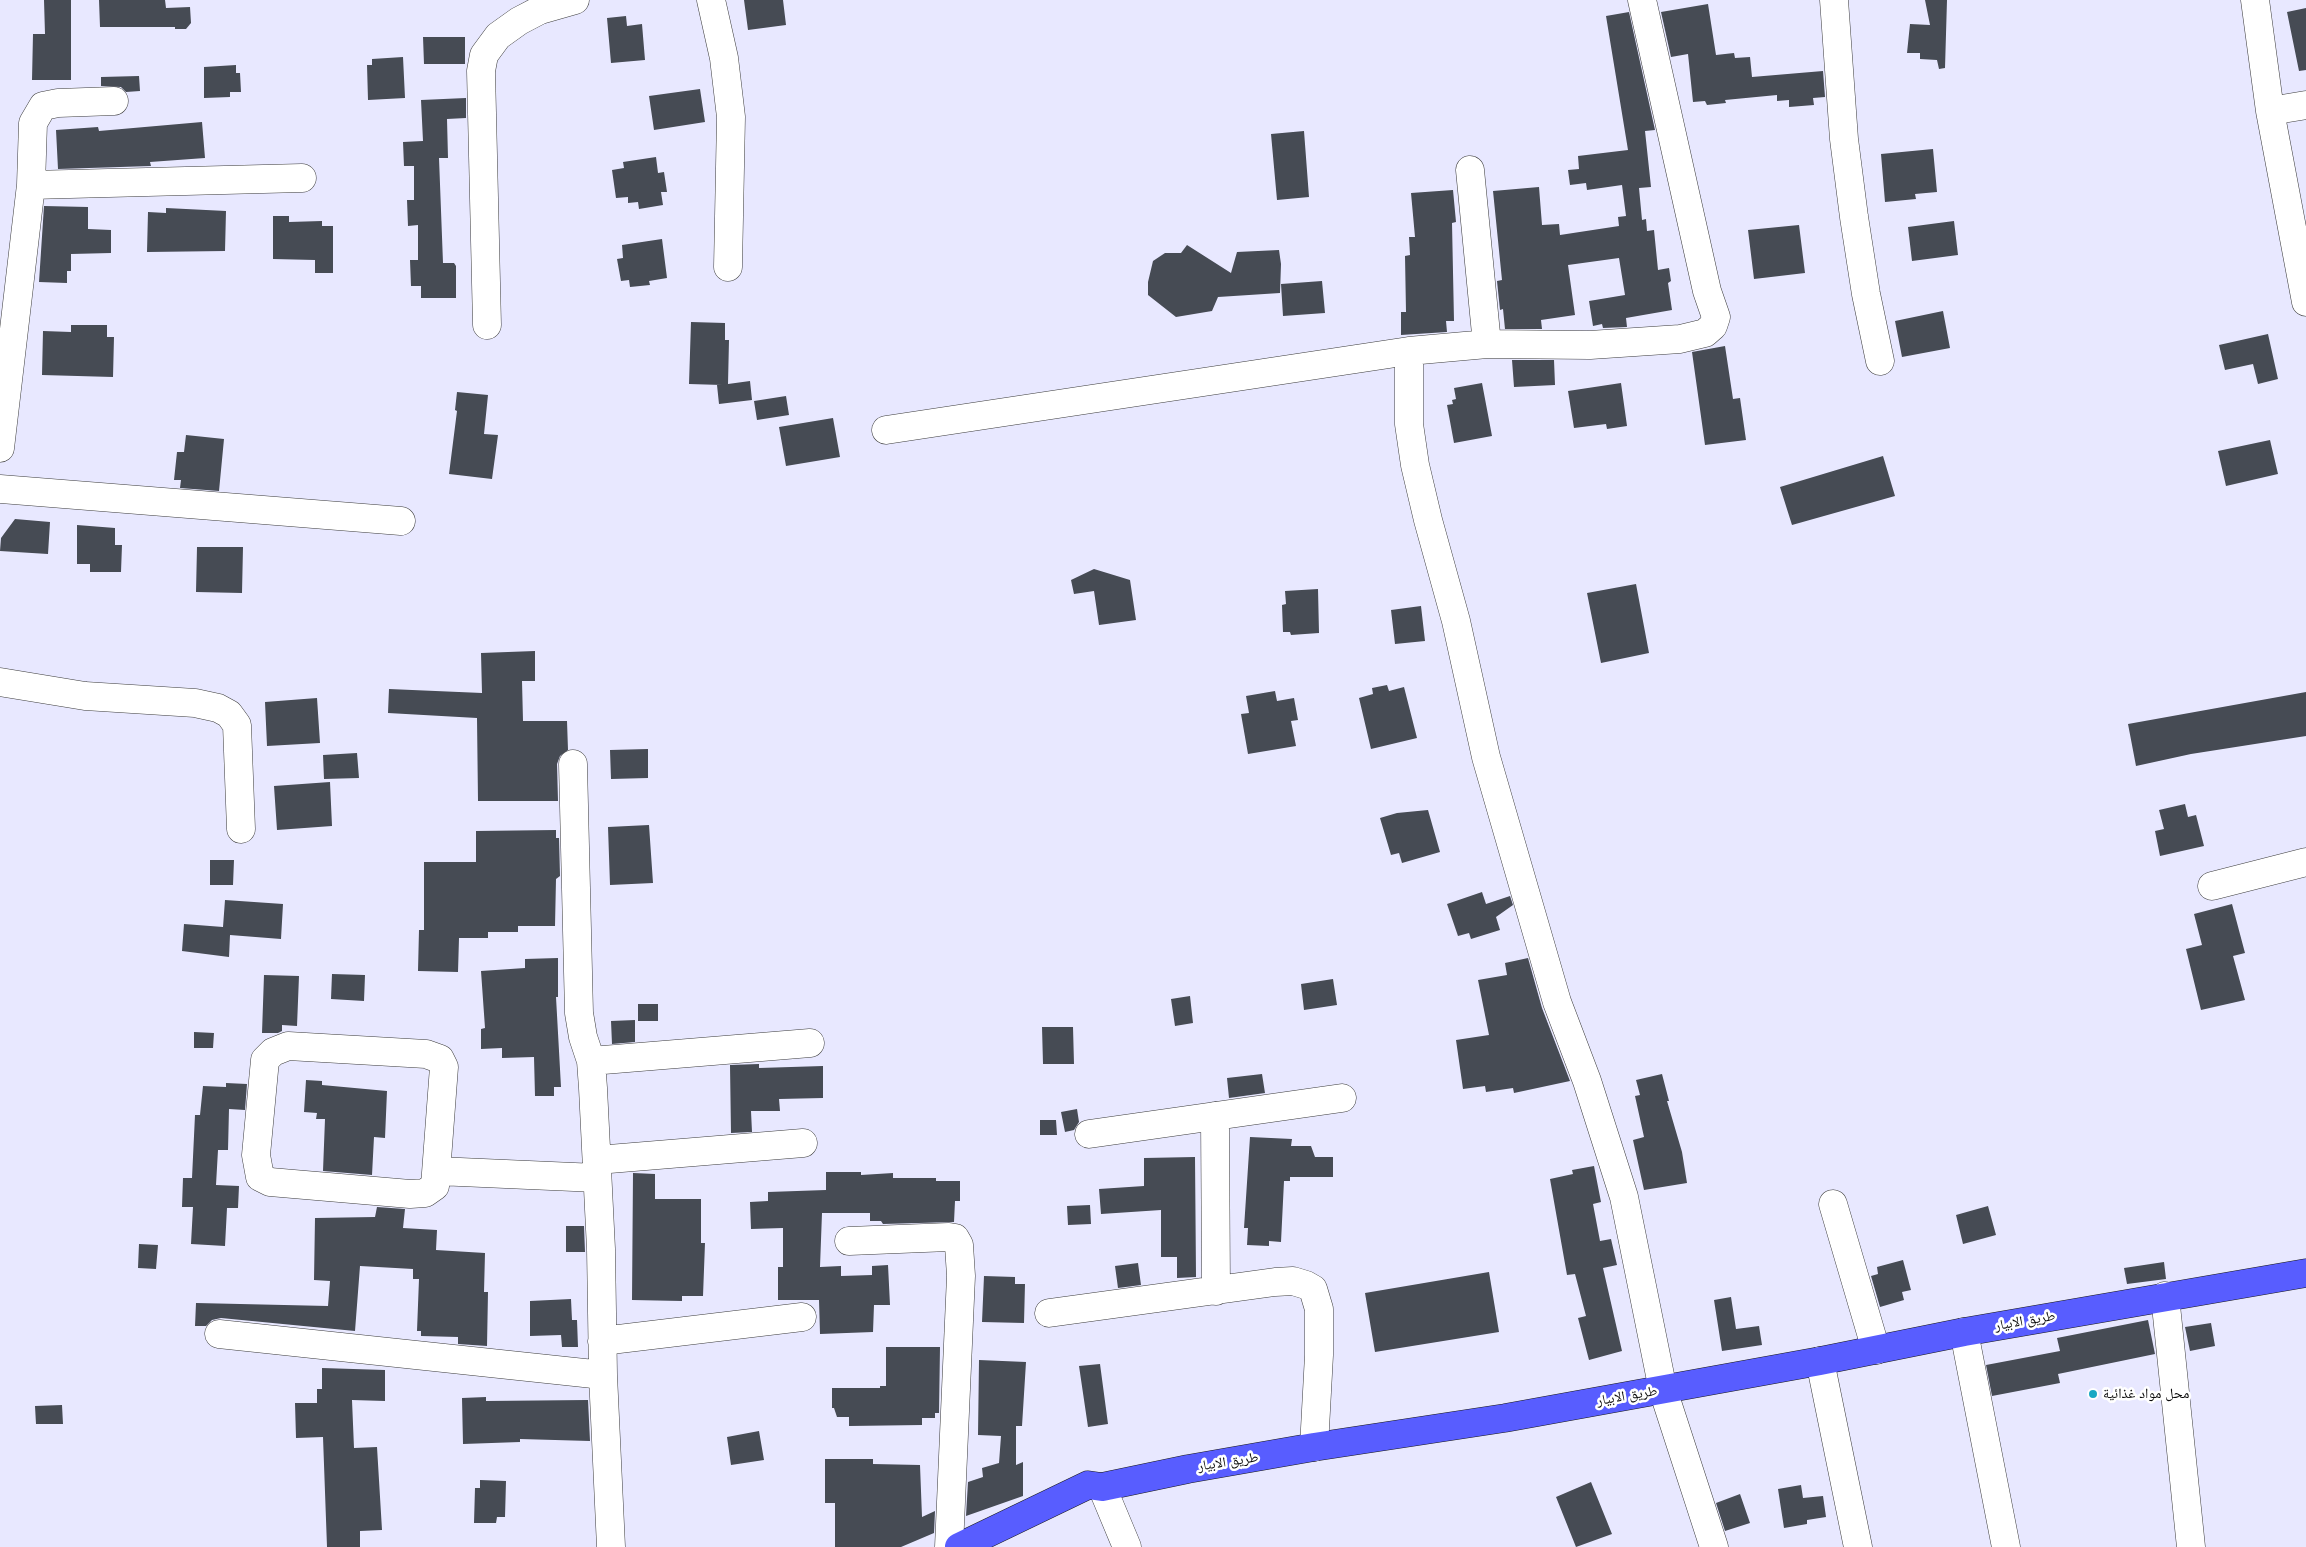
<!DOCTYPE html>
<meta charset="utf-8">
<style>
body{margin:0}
canvas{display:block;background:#e8e8ff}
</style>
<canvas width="2306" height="1547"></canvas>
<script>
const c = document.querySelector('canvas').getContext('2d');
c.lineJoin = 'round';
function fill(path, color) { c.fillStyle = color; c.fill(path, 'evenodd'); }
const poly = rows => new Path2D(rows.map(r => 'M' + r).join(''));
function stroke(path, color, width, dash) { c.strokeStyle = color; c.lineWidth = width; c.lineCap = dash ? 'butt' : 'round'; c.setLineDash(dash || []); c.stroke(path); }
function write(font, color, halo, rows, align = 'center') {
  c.font = font + ' "Libre Baskerville","Noto Naskh Arabic",serif'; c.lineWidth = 5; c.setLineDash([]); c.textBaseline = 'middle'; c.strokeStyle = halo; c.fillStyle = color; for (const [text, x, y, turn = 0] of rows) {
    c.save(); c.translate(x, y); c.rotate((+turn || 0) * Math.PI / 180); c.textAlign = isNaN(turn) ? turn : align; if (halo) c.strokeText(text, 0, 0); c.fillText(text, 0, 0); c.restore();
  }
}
fill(poly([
 [44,0,71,0,71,80,32,80,33,34,45,34],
 [99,0,165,0,166,8,190,7,191,23,186,29,175,29,175,27,100,27],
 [744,0,783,0,786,25,748,30],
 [1925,0,1947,0,1945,68,1939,69,1937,60,1920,59,1920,53,1907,53,1910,24,1930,25],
 [1708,4,1716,55,1734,53,1735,58,1750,57,1752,77,1823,71,1825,97,1813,98,1814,105,1789,107,1789,100,1777,101,1777,95,1725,100,1726,103,1707,105,1705,101,1693,102,1688,54,1671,57,1661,12],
 [2306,8,2306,70,2299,71,2287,12],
 [1629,12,1655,130,1645,131,1651,187,1639,188,1642,220,1646,219,1647,231,1654,230,1658,270,1669,268,1671,281,1668,283,1672,310,1626,318,1627,327,1603,328,1602,324,1593,326,1589,301,1625,295,1619,258,1568,265,1575,315,1541,320,1542,329,1505,329,1503,309,1500,310,1497,281,1502,280,1493,191,1539,187,1542,225,1559,224,1560,235,1619,226,1618,217,1626,216,1622,185,1587,190,1586,183,1570,185,1568,170,1579,169,1578,156,1628,150,1606,16],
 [626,16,627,26,642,24,645,60,611,63,607,18],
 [423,37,465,37,465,64,424,64],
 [403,57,405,98,368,100,367,65,372,65,372,59],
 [236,65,236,73,240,73,241,92,230,92,230,97,204,98,204,67],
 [139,76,140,91,126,92,121,87,101,86,101,77],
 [700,89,705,122,654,130,649,96],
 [466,98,466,118,447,119,448,158,439,158,443,263,454,263,456,266,456,298,421,298,421,286,411,286,410,260,418,260,418,225,408,226,407,200,414,200,414,166,404,166,403,142,423,141,421,100],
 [202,122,205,158,150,162,151,166,58,169,56,130,98,127,99,131],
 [1304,131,1309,197,1277,200,1271,134],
 [1933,149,1937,192,1915,194,1916,199,1885,202,1881,154],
 [656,157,658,173,664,172,667,192,661,192,663,205,639,209,638,202,628,203,628,197,616,198,612,170,624,168,623,162],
 [1453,190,1456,222,1452,223,1454,321,1446,321,1447,332,1401,335,1401,312,1406,312,1405,256,1410,255,1409,237,1415,237,1411,193],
 [44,206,88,207,88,229,111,230,111,253,71,254,71,271,67,271,67,283,39,282],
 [166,208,226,211,225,251,147,252,148,212,166,213],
 [273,216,289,216,289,222,322,221,322,226,333,226,333,273,315,273,315,260,273,259],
 [1954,221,1958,255,1912,261,1908,227],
 [1799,225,1805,273,1754,279,1748,230],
 [662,239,667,278,649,281,650,285,630,287,629,280,621,281,617,259,623,258,622,245],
 [1187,245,1231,273,1237,252,1279,250,1281,264,1280,293,1218,297,1212,311,1176,317,1148,295,1148,282,1153,261,1165,253,1181,253],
 [1322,281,1325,313,1283,316,1281,284],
 [1943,311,1950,348,1902,357,1895,321],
 [691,322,725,323,725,340,729,340,728,384,750,381,752,400,719,404,717,385,722,385,689,384],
 [71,325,107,325,107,337,114,337,113,377,42,375,43,331,71,332],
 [2268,334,2278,379,2258,384,2253,364,2225,370,2219,345],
 [1725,346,1733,399,1740,398,1746,440,1705,445,1692,352],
 [1512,360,1554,360,1555,385,1514,387],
 [1482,383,1492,436,1454,443,1447,405,1453,404,1452,400,1456,399,1454,388],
 [1621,383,1627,426,1607,429,1606,424,1574,428,1568,391],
 [457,392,488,395,484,434,498,435,492,479,449,474,457,411,455,410],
 [786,396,789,415,757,420,754,401],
 [833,418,840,457,786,466,779,427],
 [186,435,224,439,219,491,180,488,181,480,174,480,177,452,184,452],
 [2270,440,2278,474,2226,486,2218,451],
 [1883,456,1895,496,1792,525,1780,487],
 [15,519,50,522,48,554,0,551,1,538],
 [77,525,115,528,115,545,122,545,121,572,90,572,90,564,77,564],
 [197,547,243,547,242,593,196,592],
 [1094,569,1130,580,1136,620,1099,625,1094,591,1074,594,1071,580],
 [1636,584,1649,653,1601,663,1587,593],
 [1318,589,1319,633,1291,635,1290,632,1283,632,1282,605,1286,604,1285,591],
 [1421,606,1425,641,1395,644,1391,610],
 [535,651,535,681,522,681,523,721,567,721,568,750,560,756,557,764,558,801,478,801,477,718,388,713,389,689,482,693,481,653],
 [1387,685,1389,691,1404,687,1417,738,1371,749,1359,698,1373,694,1372,688],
 [1275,691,1277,701,1294,698,1298,720,1291,721,1296,746,1248,754,1241,714,1249,713,1246,696],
 [2306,692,2306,736,2191,754,2136,766,2128,724],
 [317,698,320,743,267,746,265,702],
 [648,749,648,778,611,779,610,750],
 [357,753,359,778,324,779,323,755],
 [330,782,332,826,277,830,274,786],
 [2185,804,2188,817,2196,815,2204,846,2160,856,2155,831,2164,829,2159,810],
 [1428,810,1440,852,1402,863,1399,853,1391,855,1380,818,1397,813],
 [649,825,653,883,610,885,608,827],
 [556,830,556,838,559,838,560,876,556,879,555,926,518,926,518,932,488,932,488,938,459,938,458,972,418,971,419,930,424,930,424,862,476,862,476,831],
 [210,860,234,860,233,885,210,885],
 [1482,892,1486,904,1510,896,1513,905,1496,917,1500,930,1471,939,1469,933,1458,936,1447,904],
 [225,900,283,904,281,939,230,935,229,957,182,951,184,924,223,927],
 [2232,904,2245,953,2233,956,2245,1000,2201,1010,2186,949,2202,945,2194,914],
 [558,958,558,997,556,997,561,1087,554,1087,554,1096,535,1096,534,1057,502,1058,502,1048,481,1049,481,1029,485,1028,481,971,525,968,525,959],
 [1528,958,1542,1008,1570,1081,1514,1093,1513,1088,1486,1092,1485,1086,1463,1089,1456,1040,1489,1035,1478,980,1507,975,1505,963],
 [332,974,365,975,364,1001,331,999],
 [264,975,299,976,297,1026,282,1025,282,1031,278,1033,262,1033],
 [1333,979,1337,1005,1304,1010,1301,984],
 [1190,996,1193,1023,1175,1026,1171,999],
 [638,1004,658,1004,658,1021,638,1021],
 [635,1020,635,1042,612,1044,611,1021],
 [1042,1027,1073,1027,1074,1064,1043,1064],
 [194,1032,214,1033,213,1048,194,1048],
 [759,1064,759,1068,823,1066,823,1098,779,1099,780,1111,751,1111,752,1132,731,1133,730,1065],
 [1262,1074,1265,1093,1229,1098,1227,1078],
 [1662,1074,1669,1101,1667,1101,1682,1152,1687,1183,1644,1190,1633,1140,1644,1137,1635,1096,1640,1095,1636,1080],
 [306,1080,322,1081,322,1085,387,1091,385,1138,374,1137,372,1175,323,1171,325,1119,316,1119,317,1113,304,1112],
 [226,1083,247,1084,245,1110,229,1109,228,1150,218,1150,216,1185,239,1186,238,1208,227,1208,225,1246,191,1244,193,1207,182,1207,183,1178,192,1178,195,1115,200,1115,203,1086,226,1087],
 [1077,1109,1079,1122,1074,1130,1065,1132,1061,1112],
 [1040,1120,1056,1120,1057,1135,1040,1135],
 [1250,1137,1292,1139,1291,1146,1311,1146,1315,1157,1333,1157,1333,1177,1290,1177,1290,1181,1284,1181,1281,1242,1269,1241,1269,1246,1247,1245,1248,1228,1244,1228],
 [1195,1157,1196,1277,1177,1278,1177,1257,1161,1257,1161,1210,1101,1214,1099,1189,1144,1186,1144,1158],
 [1594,1166,1601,1202,1593,1204,1600,1241,1611,1239,1617,1265,1603,1268,1622,1351,1589,1360,1578,1318,1586,1316,1575,1274,1567,1275,1550,1179,1573,1174,1572,1170],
 [826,1172,861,1172,861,1175,893,1173,893,1178,936,1178,936,1181,960,1181,960,1201,955,1201,954,1222,883,1224,881,1221,870,1221,870,1213,822,1213,820,1267,841,1266,841,1276,872,1275,872,1266,888,1265,890,1305,874,1305,873,1332,820,1334,819,1300,778,1300,778,1267,783,1267,783,1228,751,1229,750,1202,768,1201,768,1192,826,1190],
 [633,1173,655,1174,655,1199,701,1199,701,1243,705,1243,703,1296,682,1296,682,1301,632,1300],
 [1090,1205,1091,1224,1068,1225,1067,1206],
 [1988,1206,1996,1235,1963,1244,1956,1215],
 [377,1207,405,1209,403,1228,437,1230,436,1250,485,1253,484,1292,488,1292,487,1346,458,1344,458,1337,421,1336,421,1331,417,1331,419,1279,413,1279,413,1269,360,1266,355,1331,221,1318,212,1320,206,1326,195,1326,196,1303,328,1306,330,1281,314,1280,315,1218,375,1217],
 [566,1226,584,1226,585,1252,566,1252],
 [139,1244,158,1245,156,1269,138,1268],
 [1903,1260,1911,1290,1902,1292,1904,1300,1880,1307,1871,1276,1878,1274,1877,1267],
 [2164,1262,2166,1279,2127,1284,2124,1268],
 [1138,1263,1141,1285,1118,1288,1115,1266],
 [1489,1272,1499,1332,1375,1352,1365,1293],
 [984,1276,1015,1277,1015,1284,1025,1284,1024,1323,982,1322],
 [1731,1297,1736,1329,1759,1326,1762,1345,1722,1351,1714,1300],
 [571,1299,572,1320,577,1320,578,1347,562,1347,561,1335,530,1336,530,1301],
 [2148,1320,2155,1354,2058,1374,2060,1383,1992,1396,1986,1365,2060,1351,2057,1338],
 [2211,1323,2215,1346,2190,1351,2185,1327],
 [886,1347,940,1347,939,1413,935,1413,935,1418,922,1418,922,1425,849,1426,849,1417,837,1417,834,1408,832,1408,832,1388,880,1388,880,1386,886,1386],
 [979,1360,1026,1362,1022,1426,1016,1426,1016,1465,1023,1462,1023,1496,966,1516,968,1482,983,1477,982,1468,999,1463,1001,1436,978,1435],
 [1100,1364,1108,1424,1088,1427,1079,1366],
 [322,1368,385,1370,385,1401,352,1400,354,1448,377,1447,382,1530,360,1531,360,1547,327,1547,323,1437,296,1438,295,1403,317,1403,317,1389,322,1389],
 [486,1397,486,1401,588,1400,590,1441,520,1439,520,1442,463,1444,462,1398],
 [62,1405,63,1424,36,1424,35,1406],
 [759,1431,764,1460,731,1465,727,1437],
 [825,1459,873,1459,873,1464,920,1465,922,1517,935,1511,934,1533,901,1547,835,1547,835,1503,825,1503],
 [480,1480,506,1481,505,1517,497,1517,496,1523,474,1523,475,1488,480,1488],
 [1591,1482,1612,1534,1576,1547,1556,1497],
 [1801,1485,1803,1498,1823,1496,1826,1517,1807,1520,1807,1524,1784,1528,1778,1489],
 [1740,1494,1750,1523,1725,1531,1716,1503]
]), '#464b54');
const minor = poly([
 [711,0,724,58,731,117,728,267],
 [1834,0,1844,139,1854,217,1866,294,1880,361],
 [2255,0,2270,111,2306,302],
 [2270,111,2306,105],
 [1470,170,1487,344],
 [31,185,302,178],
 [487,325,481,71,484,55,498,36,519,21,540,10,575,0],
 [1409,351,1409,424,1415,465,1428,520,1456,621,1486,757,1557,1002,1587,1081,1624,1197,1663,1390,1714,1547],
 [886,430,1409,351,1487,344,1590,345,1680,339,1705,333,1713,326,1716,317,1707,291,1642,0],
 [0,448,31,185,33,123,43,106,58,103,114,101],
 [0,489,401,521],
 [0,682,85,696,195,703,218,708,229,714,237,725,241,829],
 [573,764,579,1013,583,1037,591,1061,593,1088,601,1249,603,1375,611,1547],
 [2212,886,2306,862],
 [288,1046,426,1054,440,1059,444,1067,435,1186,425,1193,410,1194,270,1182,260,1177,256,1155,265,1060,273,1052,288,1046],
 [591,1061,810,1043],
 [1215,1116,1216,1291],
 [1089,1134,1342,1098],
 [597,1160,803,1143],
 [437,1171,597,1178],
 [1833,1204,1876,1350],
 [849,1241,949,1237,955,1238,959,1245,961,1276,949,1547],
 [2165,1296,2191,1547],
 [1049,1313,1275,1282,1293,1281,1306,1285,1313,1289,1319,1309,1319,1355,1314,1447],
 [1964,1332,2006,1547],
 [219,1334,603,1375],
 [602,1341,802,1317],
 [1820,1361,1858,1547],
 [1102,1487,1127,1547]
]);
const major = poly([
 [959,1547,1088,1485,1102,1487,1188,1469,1314,1447,1505,1418,1820,1361,1964,1332,2306,1273]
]);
stroke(minor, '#3d3d3d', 29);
stroke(major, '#1b1b1b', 29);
stroke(minor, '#fff', 28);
stroke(major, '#585dff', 28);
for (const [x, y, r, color] of [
 [2093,1394,5,"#18a8c4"]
]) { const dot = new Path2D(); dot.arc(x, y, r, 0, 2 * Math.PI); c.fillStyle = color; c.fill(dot); stroke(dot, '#fff', 2); }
write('14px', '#0a0a0a', '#fff', [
 ["طريق الابيار",2025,1321,-10],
 ["طريق الابيار",1627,1396,-10],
 ["طريق الابيار",1228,1462,-9]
]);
write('14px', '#0a0a0a', '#fff', [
 ["محل مواد غذائية",2103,1394]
], 'left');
</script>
